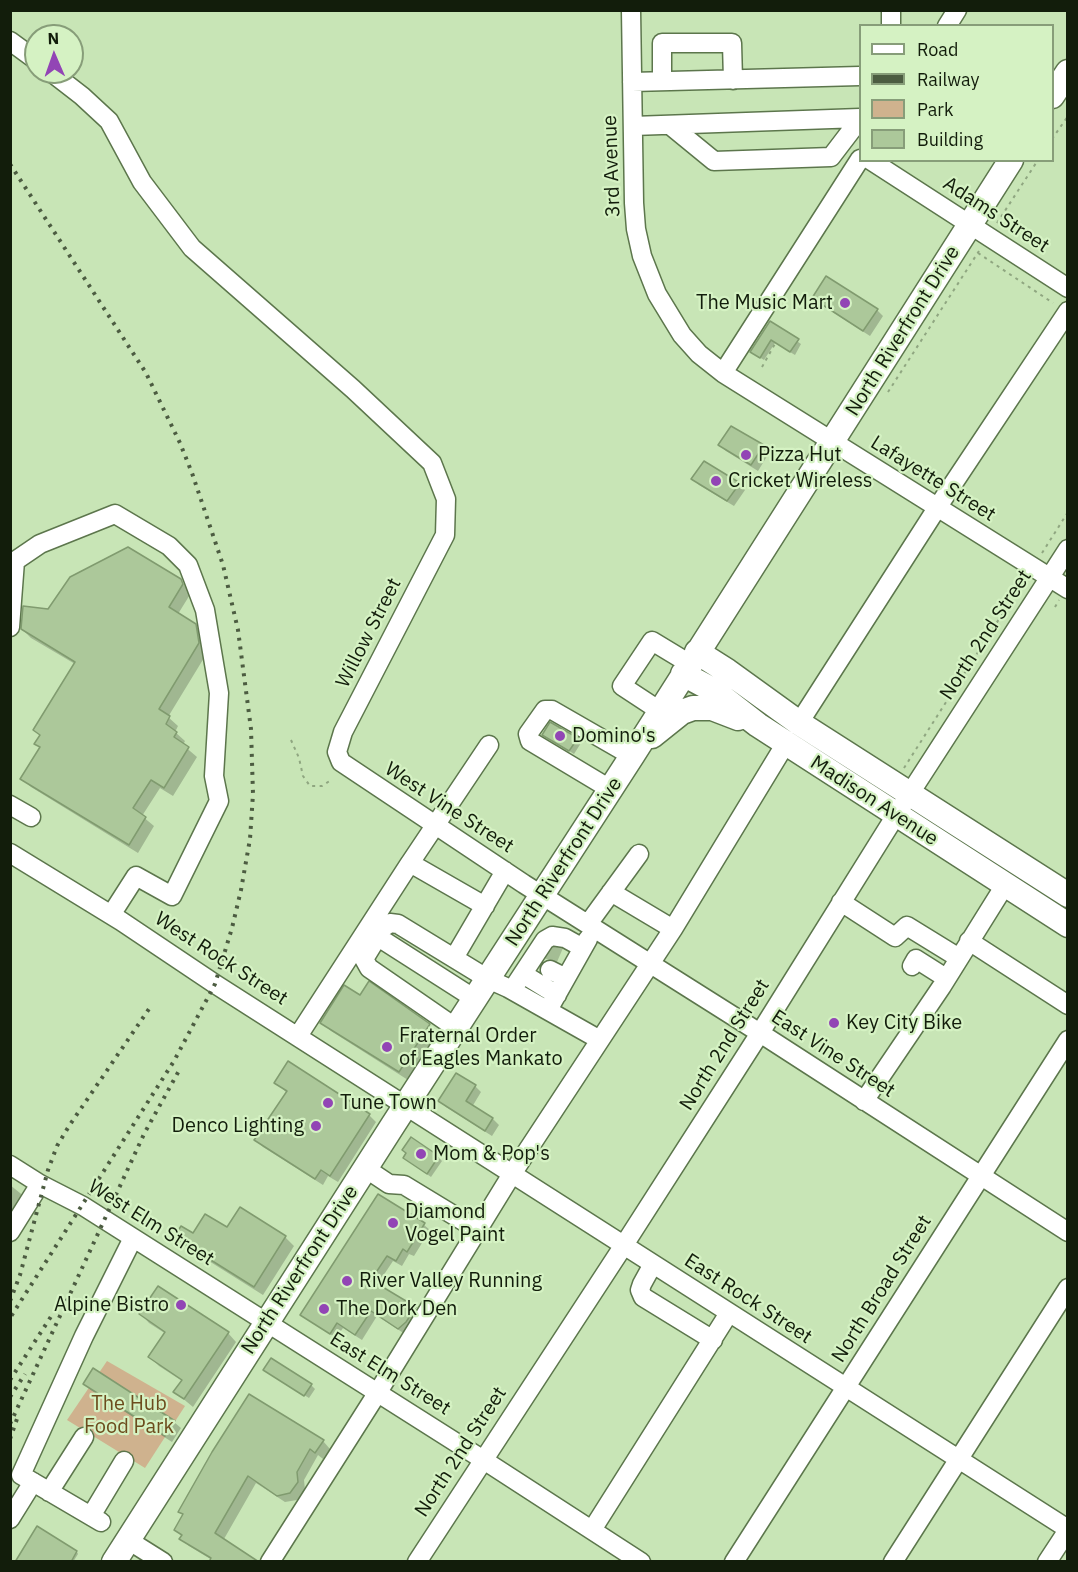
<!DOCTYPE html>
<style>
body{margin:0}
#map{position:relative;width:1078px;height:1572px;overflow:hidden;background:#c8e5b6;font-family:"IBM Plex Sans",sans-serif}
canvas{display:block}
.frame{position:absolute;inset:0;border:12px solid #121d0b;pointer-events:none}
.legend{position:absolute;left:859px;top:24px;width:195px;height:138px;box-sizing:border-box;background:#d5f2c3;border:2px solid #879d79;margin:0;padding:8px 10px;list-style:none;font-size:18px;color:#121d0b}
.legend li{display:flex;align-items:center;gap:12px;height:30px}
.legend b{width:30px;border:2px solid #879d79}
.north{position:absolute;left:24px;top:24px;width:60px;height:60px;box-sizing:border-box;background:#d5f2c3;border:2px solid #879d79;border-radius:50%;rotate:358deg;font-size:16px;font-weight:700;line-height:24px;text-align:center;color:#121d0b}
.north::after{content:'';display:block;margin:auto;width:21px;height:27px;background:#9245b5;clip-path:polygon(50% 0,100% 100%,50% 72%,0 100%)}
</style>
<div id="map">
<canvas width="1078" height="1572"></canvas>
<div class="frame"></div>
<ul class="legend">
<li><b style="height:8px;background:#fff"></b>Road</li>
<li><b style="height:8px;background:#4c5c41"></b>Railway</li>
<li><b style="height:16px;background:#cfb28e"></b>Park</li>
<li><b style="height:16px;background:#acc89a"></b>Building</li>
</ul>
<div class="north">N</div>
</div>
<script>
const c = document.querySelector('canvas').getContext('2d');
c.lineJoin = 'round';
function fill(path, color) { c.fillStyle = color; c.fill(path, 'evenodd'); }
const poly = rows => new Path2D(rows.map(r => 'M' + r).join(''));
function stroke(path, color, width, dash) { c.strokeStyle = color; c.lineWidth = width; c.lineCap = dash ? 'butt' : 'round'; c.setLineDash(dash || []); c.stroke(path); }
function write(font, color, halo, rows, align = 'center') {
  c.font = font + ' "IBM Plex Sans",sans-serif'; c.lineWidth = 4.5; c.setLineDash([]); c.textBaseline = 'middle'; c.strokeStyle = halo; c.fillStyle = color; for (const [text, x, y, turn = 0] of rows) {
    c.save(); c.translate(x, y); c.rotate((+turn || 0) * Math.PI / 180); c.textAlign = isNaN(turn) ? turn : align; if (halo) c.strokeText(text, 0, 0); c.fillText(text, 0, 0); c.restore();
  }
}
fill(poly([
 [107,1361,185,1406,145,1468,67,1420]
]), '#cfb28e');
fill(poly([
 [814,298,877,310,883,316,870,336,820,304],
 [770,323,801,344,795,355,775,343,764,360,756,355],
 [720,445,763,446,769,453,758,471,726,451],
 [693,479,739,484,745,490,734,506,699,485],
 [180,580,191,593,178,614,195,625,204,634,207,653,168,717,178,726,175,732,185,741,183,745,197,757,173,796,160,788,142,816,154,826,138,853,31,787,22,779,41,748,36,744,41,736,35,730,75,664,31,638,22,629,49,610],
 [551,724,581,743,574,754,544,735],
 [360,997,429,1025,437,1033,408,1080,331,1031,322,1022],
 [276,1083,369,1115,376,1122,338,1182,328,1176,323,1185,263,1147,256,1140,287,1093],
 [475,1086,481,1092,472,1107,493,1119,499,1125,492,1136,446,1107,440,1101],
 [438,1157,442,1161,431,1177,408,1161],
 [10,1185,30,1201,10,1231],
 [378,1196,424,1225,430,1230,414,1256,409,1254,402,1266,393,1261,377,1285,415,1308,421,1314,405,1334,377,1316,362,1340,343,1328,336,1338,302,1315],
 [240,1209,285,1237,294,1246,263,1295,185,1246,176,1237,227,1229],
 [141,1314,228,1333,236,1342,193,1407,175,1392,182,1381,159,1366,150,1357,166,1334,149,1323],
 [93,1370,174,1422,181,1428,172,1442,91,1390,85,1384],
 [269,1373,311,1385,315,1389,309,1398],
 [323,1441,330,1449,323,1459,318,1455,304,1480,305,1490,297,1500,285,1502,256,1483,212,1560,189,1546,181,1539,182,1537,176,1530,184,1515,180,1511,213,1453],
 [38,1528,77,1552,78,1554,73,1562,17,1562]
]), '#0003');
const building = poly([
 [826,276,878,309,863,331,812,298,826,276],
 [770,321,799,339,790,352,771,340,760,358,750,352,770,321],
 [731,426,764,445,751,465,718,445,731,426],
 [704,461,740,483,727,501,691,479,704,461],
 [128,547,181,579,183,584,169,607,196,624,199,643,159,709,170,716,166,724,177,732,174,737,189,747,164,788,151,780,133,808,146,817,129,845,20,779,40,747,34,744,40,735,33,730,75,662,21,629,23,606,48,609,70,577,128,547],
 [550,722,578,738,569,751,542,735,550,722],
 [369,981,430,1024,399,1072,320,1023,344,985,360,995,369,981],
 [288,1061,370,1114,330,1176,321,1170,315,1179,254,1140,287,1091,274,1083,288,1061],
 [456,1073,476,1085,466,1101,493,1118,485,1131,438,1101,456,1073],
 [411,1137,439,1156,427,1174,403,1158,406,1153,402,1150,411,1137],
 [378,1194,425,1223,407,1252,403,1249,396,1261,387,1256,371,1280,416,1307,406,1322,398,1329,371,1311,355,1335,337,1323,330,1334,300,1315,378,1194],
 [240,1207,286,1236,254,1287,174,1237,181,1226,193,1233,205,1214,227,1227,240,1207],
 [158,1286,229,1332,184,1399,173,1392,182,1380,148,1357,165,1332,139,1314,158,1286],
 [271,1358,312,1384,304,1396,263,1370,271,1358],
 [93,1368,175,1421,165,1436,83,1384,93,1368],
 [249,1394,324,1440,315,1453,310,1449,297,1472,298,1482,290,1493,277,1496,248,1476,215,1533,259,1562,209,1562,211,1558,179,1539,182,1535,174,1530,183,1514,178,1512,212,1452,249,1394],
 [37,1526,77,1551,71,1562,15,1562,37,1526]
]);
fill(building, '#acc89a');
stroke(building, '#809b6f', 1.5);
stroke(poly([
 [546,949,560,955]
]), '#a4bd94', 18, [18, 9]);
const minor = poly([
 [631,10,634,203,636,229,642,256,657,294,682,335,699,354,723,373,1068,589],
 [891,26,891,10],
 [947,26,957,10],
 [10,41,36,60],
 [51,72,82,96,109,121,142,182,192,248,353,389,432,463,446,499,445,535,343,732,337,752,341,762,524,884,760,1033,1068,1232],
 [662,81,662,43,732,43,733,80],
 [632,82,860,76],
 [670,125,714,161,831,157,860,119],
 [633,126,860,118],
 [870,160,1068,288],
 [723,373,860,159],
 [10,627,15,561,40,544,115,514,169,546,188,565,205,610,219,693,214,776,219,801,172,896,136,876,111,915],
 [660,711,622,686,652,641,690,664],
 [799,723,937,508,1068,311],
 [610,789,530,741,528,734,545,710,552,710,632,756],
 [10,805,31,817],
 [10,853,121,921,215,984,1068,1529],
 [611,892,673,929],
 [841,902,895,937,907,926,959,958],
 [485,906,410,863,489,745],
 [588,924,639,854],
 [378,937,475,999],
 [969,941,1068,1005],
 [454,958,505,871],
 [912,966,916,959,946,978],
 [550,970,566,978],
 [523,974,557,995],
 [512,990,545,940,552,936,565,938,583,948],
 [548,1010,588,939],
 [456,1028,369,968,364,959,383,928,390,923,398,924,488,979,508,988,600,1040],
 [298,1036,410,863],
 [864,1101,942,986,1005,885],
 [10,1165,40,1184,83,1206,482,1459,641,1562],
 [365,1168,389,1184,404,1185,478,1230],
 [10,1232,40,1184],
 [653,1264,642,1284,640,1290,643,1297,713,1340],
 [49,1492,84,1437],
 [91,1516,124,1461],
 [10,1519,33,1482],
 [101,1522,21,1475,84,1336,133,1238],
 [592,1530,729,1313],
 [128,1540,163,1562],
 [270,1562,378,1392,512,1174,673,929,786,743],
 [417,1562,624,1245,760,1033,896,815,1068,549],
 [734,1562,1068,1040],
 [893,1562,1068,1288],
 [1047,1562,1068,1530]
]);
const major = poly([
 [1052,96,1068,72],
 [697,652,727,671,799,723,1068,895],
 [683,674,713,690,758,725,1068,925],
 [652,736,682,712,693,708,712,708,738,718],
 [114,1562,393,1125,632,756,1011,160]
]);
stroke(minor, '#5c764c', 21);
stroke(major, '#5c764c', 27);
stroke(poly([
 [1052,139,1068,116],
 [997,223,1038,160],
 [978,253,1053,303],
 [762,367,776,342],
 [888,392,979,251],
 [1042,553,1068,512],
 [1055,607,1059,600],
 [291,740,299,758,303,776,310,786,322,786,331,780],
 [904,768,1024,580]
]), '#8fa680', 2, [3, 4.5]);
stroke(minor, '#fff', 18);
stroke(major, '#fff', 24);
stroke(poly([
 [10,164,146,373,180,443,192,473,223,565,238,630,251,729,253,794,250,839,241,890,232,928,215,984,174,1061,10,1318],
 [10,1301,20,1275,48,1170,57,1146,69,1126,151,1006],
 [10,1380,52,1315],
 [10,1397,25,1374],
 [10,1424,144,1134,181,1067],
 [10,1439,18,1416]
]), '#4c5c41', 4, [3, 6]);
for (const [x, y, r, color] of [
 [845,303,6,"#9245b5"],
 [746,455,6,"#9245b5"],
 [716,481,6,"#9245b5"],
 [560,736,6,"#9245b5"],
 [834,1023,6,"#9245b5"],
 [387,1047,6,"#9245b5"],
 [328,1103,6,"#9245b5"],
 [316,1126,6,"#9245b5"],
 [421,1154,6,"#9245b5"],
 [393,1223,6,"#9245b5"],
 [347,1281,6,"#9245b5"],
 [181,1305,6,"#9245b5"],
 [324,1309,6,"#9245b5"]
]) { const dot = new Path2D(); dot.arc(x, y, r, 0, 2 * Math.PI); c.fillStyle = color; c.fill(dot); stroke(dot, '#d5f2c3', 2); }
write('20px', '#121d0b', '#d5f2c3', [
 ["3rd Avenue",612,166,-92],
 ["Adams Street",996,215,33],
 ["North Riverfront Drive",903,331,-58],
 ["Lafayette Street",933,479,32],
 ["Willow Street",369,633,-63],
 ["North 2nd Street",986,635,-57],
 ["Madison Avenue",874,801,33],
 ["West Vine Street",449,808,33],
 ["North Riverfront Drive",564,862,-57],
 ["West Rock Street",221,959,33],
 ["North 2nd Street",725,1045,-58],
 ["East Vine Street",833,1054,33],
 ["West Elm Street",151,1223,32],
 ["North Riverfront Drive",300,1270,-57],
 ["North Broad Street",882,1289,-58],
 ["East Rock Street",748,1299,33],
 ["East Elm Street",390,1374,32],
 ["North 2nd Street",461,1452,-57]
]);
write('20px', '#121d0b', '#d5f2c3', [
 ["The Music Mart",833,303,"right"],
 ["Pizza Hut",758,455],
 ["Cricket Wireless",728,481],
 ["Domino's",572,736],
 ["Key City Bike",846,1023],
 ["Fraternal Order",399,1036],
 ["of Eagles Mankato",399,1059],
 ["Tune Town",340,1103],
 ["Denco Lighting",304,1126,"right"],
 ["Mom & Pop's",433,1154],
 ["Diamond",405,1212],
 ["Vogel Paint",405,1235],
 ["River Valley Running",359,1281],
 ["Alpine Bistro",169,1305,"right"],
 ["The Dork Den",336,1309]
], 'left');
write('20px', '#6c4c1d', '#d5f2c3', [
 ["The Hub",129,1404],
 ["Food Park",129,1427]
]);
</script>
